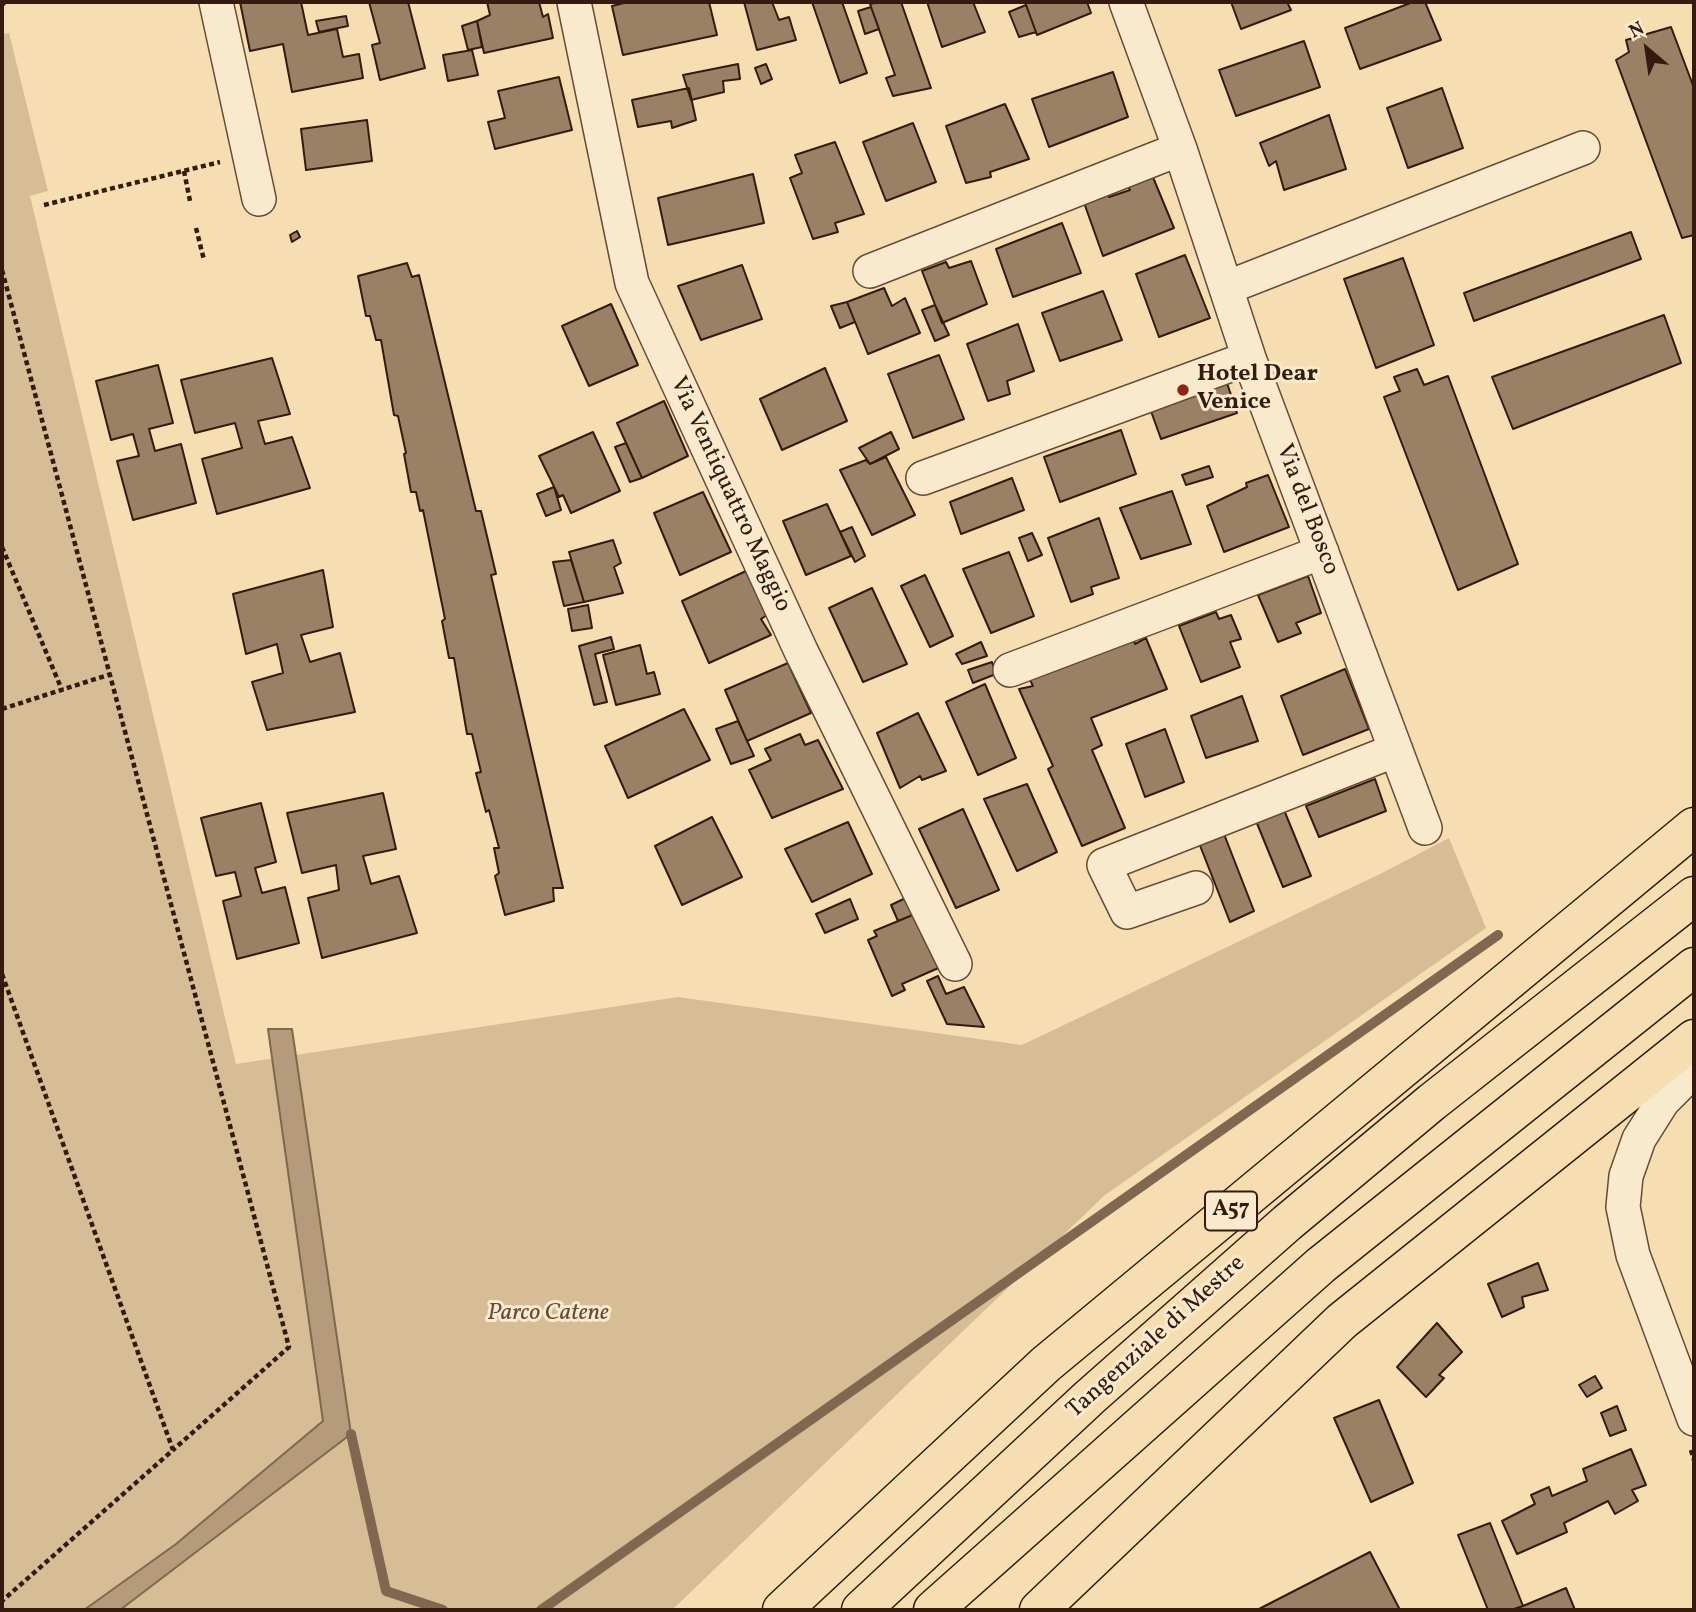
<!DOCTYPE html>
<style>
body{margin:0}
#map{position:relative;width:1696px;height:1612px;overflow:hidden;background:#f7deb2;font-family:Vollkorn,serif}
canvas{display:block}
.frame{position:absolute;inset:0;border:4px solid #351a10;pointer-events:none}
.north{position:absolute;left:1612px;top:14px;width:70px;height:70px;-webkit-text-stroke:5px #faeacd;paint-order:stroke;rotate:331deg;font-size:19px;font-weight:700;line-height:28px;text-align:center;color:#351a10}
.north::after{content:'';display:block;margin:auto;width:24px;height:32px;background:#351a10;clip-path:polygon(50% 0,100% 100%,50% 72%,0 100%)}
</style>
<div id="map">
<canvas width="1696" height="1612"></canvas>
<div class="frame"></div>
<div class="north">N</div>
</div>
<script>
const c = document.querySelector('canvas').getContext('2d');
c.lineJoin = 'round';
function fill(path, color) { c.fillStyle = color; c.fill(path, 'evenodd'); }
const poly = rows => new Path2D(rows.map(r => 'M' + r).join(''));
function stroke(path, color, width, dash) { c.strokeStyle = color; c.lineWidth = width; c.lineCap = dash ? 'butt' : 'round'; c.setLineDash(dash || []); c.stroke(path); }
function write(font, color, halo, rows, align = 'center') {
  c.font = font + ' Vollkorn,serif'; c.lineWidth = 6; c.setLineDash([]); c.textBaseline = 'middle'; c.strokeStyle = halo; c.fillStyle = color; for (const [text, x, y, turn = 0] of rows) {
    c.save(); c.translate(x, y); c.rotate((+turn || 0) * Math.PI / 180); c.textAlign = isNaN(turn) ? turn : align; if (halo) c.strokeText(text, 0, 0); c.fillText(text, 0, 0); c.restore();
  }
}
fill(poly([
 [9,33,48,191,30,196,236,1064,678,997,1022,1045,1382,873,1449,838,1486,928,1105,1195,672,1610,2,1610,2,34]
]), '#d6bd96');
const water = poly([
 [268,1029,292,1029,351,1434,120,1610,84,1610,176,1544,323,1421,268,1029]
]);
fill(water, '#b59b7b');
stroke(water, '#826750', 2);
stroke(poly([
 [351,1434,386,1591,443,1610],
 [541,1610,1498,935]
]), '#826750', 10);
const building = poly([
 [240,2,301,2,308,35,337,29,343,57,359,54,363,78,292,92,283,44,250,51,240,2],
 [369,2,408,2,425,68,380,80,372,45,380,43,369,2],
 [487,2,539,2,543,17,548,14,553,38,484,53,477,21,490,15,487,2],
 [628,2,709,2,717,35,623,55,612,6,628,2],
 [744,2,772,2,779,20,789,17,796,40,757,50,744,2],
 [812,2,842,2,867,73,840,83,812,2],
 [878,2,901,2,931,88,893,96,886,78,895,75,870,4,878,2],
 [927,2,973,2,985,32,942,47,927,2],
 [1025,2,1087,2,1091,13,1037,35,1025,2],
 [1231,2,1287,2,1291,10,1241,29,1231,2],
 [1413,2,1425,2,1441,40,1360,69,1345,28,1413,2],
 [1026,5,1036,32,1019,37,1009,12,1026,5],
 [871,7,879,29,865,34,858,11,871,7],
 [346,16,348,26,319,32,316,21,346,16],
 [477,21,482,47,468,50,462,26,477,21],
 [1671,27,1694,88,1694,235,1682,238,1616,60,1629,52,1626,40,1671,27],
 [1304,41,1320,87,1236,116,1219,70,1304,41],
 [472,50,478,75,448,81,443,55,472,50],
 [738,64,740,79,723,81,724,92,691,100,683,75,738,64],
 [766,64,772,79,761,84,755,68,766,64],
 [1113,72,1128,117,1049,147,1032,99,1113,72],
 [559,77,572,130,495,149,488,122,505,118,498,91,559,77],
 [689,88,696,120,672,128,671,121,638,127,632,100,689,88],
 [1442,88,1463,148,1408,168,1387,108,1442,88],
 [1005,104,1029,159,990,172,991,177,966,183,946,126,1005,104],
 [1329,115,1346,169,1284,190,1276,161,1269,166,1260,143,1329,115],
 [367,120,372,161,306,170,301,129,367,120],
 [913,123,936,182,886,201,863,142,913,123],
 [835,142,864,214,835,223,838,232,813,239,790,178,802,173,795,155,835,142],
 [1150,170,1174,228,1103,256,1082,197,1106,188,1109,197,1130,190,1126,182,1150,170],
 [753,174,764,223,668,245,658,198,753,174],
 [1062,223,1081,273,1013,297,996,249,1062,223],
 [297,231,300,237,292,242,290,235,297,231],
 [1631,232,1641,259,1474,321,1464,293,1631,232],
 [1185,255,1210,318,1159,337,1136,274,1185,255],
 [1403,258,1434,345,1376,368,1344,279,1403,258],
 [971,261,987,304,942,323,922,271,946,262,949,268,971,261],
 [407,263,412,277,419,275,476,511,481,511,496,574,491,575,563,888,553,888,554,901,505,915,495,876,499,873,494,848,499,848,489,810,486,812,476,773,481,772,472,734,467,734,454,658,449,658,442,621,445,619,423,510,420,511,416,492,411,492,404,454,406,453,398,416,394,415,381,340,376,340,370,316,366,316,358,276,407,263],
 [742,265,762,319,701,340,678,286,742,265],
 [884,288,892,306,905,298,920,333,868,354,847,302,884,288],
 [1103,291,1122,340,1060,361,1042,313,1103,291],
 [847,302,855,322,840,328,831,306,847,302],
 [611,304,638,365,589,386,562,326,611,304],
 [935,305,949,335,935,341,922,310,935,305],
 [1664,315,1681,363,1513,429,1492,377,1664,315],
 [1018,324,1034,371,1007,381,1010,394,988,401,967,344,1018,324],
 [939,355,964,419,913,438,888,374,939,355],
 [272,358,290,414,258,421,265,444,292,437,310,488,217,514,202,459,242,448,235,423,195,433,181,380,272,358],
 [158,365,173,423,149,429,155,451,181,444,196,503,133,520,117,461,139,456,133,434,111,440,96,381,158,365],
 [825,368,847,421,782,450,760,399,825,368],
 [1417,369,1424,385,1448,376,1518,564,1458,590,1384,397,1400,391,1394,377,1417,369],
 [1224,374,1237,413,1161,439,1148,403,1224,374],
 [664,401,688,456,642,478,617,423,664,401],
 [1121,430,1136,474,1060,502,1044,457,1121,430],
 [593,432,620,491,571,513,563,495,559,497,539,456,593,432],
 [891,432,899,449,870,464,859,448,891,432],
 [626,443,642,478,630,482,615,447,626,443],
 [886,457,915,515,872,535,840,470,866,460,870,464,886,457],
 [1209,466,1213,477,1186,485,1182,475,1209,466],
 [1268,475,1289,527,1224,552,1207,506,1247,487,1246,483,1268,475],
 [1012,478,1024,510,961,534,950,502,1012,478],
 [554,487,561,510,546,516,537,494,554,487],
 [1172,491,1191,544,1141,559,1120,508,1172,491],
 [703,492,731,552,680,575,654,513,703,492],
 [827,504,851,556,806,575,783,521,827,504],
 [1099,518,1119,578,1091,587,1093,594,1071,602,1048,538,1099,518],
 [852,527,865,556,855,562,840,532,852,527],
 [1032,533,1042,555,1028,561,1019,538,1032,533],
 [613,540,621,563,614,567,623,593,584,602,569,552,613,540],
 [1009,552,1034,616,991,633,963,569,1009,552],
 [571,560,584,602,564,606,553,562,571,560],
 [323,570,333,627,301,635,310,662,340,653,355,712,267,730,252,682,283,673,277,644,246,654,233,594,323,570],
 [746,571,767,615,761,619,771,635,709,663,682,601,746,571],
 [925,575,953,636,930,647,901,586,925,575],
 [1308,576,1321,613,1296,623,1301,633,1278,642,1258,595,1308,576],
 [872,588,907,664,863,682,829,608,872,588],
 [588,605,592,628,572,631,568,609,588,605],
 [1216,612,1219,619,1231,615,1241,639,1230,642,1240,667,1201,682,1179,626,1216,612],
 [611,637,614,649,595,654,607,702,594,705,579,646,611,637],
 [1133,637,1135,644,1146,638,1167,689,1091,718,1102,745,1092,750,1125,828,1082,846,1048,769,1053,766,1019,689,1033,686,1029,678,1133,637],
 [981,642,987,656,962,664,956,654,981,642],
 [640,645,647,674,654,672,660,694,616,705,603,655,640,645],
 [992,662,996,674,973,683,968,670,992,662],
 [788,663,811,713,747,741,725,690,788,663],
 [1345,669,1369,729,1303,755,1281,696,1345,669],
 [985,684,1016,758,978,775,946,702,985,684],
 [1242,696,1258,741,1206,758,1191,716,1242,696],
 [684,709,710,760,628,798,605,746,684,709],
 [918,713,946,771,922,780,920,776,900,788,877,733,918,713],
 [738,721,754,756,731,764,716,729,738,721],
 [1165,729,1184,782,1145,797,1126,744,1165,729],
 [800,734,805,745,818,740,843,789,772,818,749,770,771,760,765,749,800,734],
 [1375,779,1386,811,1319,837,1306,806,1375,779],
 [1027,784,1057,852,1017,871,984,799,1027,784],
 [383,793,396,849,363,856,371,884,399,876,417,933,322,958,308,898,339,890,336,865,302,873,287,813,383,793],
 [261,803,276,862,255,868,262,893,285,887,299,943,237,959,223,901,241,896,235,872,216,876,201,818,261,803],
 [1282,805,1311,876,1283,887,1254,816,1282,805],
 [963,809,999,890,956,908,919,829,963,809],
 [712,817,742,877,682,905,655,846,712,817],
 [848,822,872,874,812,902,785,849,848,822],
 [1224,834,1254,911,1230,922,1199,843,1224,834],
 [912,895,920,912,898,921,891,905,912,895],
 [850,899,858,919,825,933,816,914,850,899],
 [920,912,943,966,902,984,905,990,892,996,868,940,877,936,874,931,920,912],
 [938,976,946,994,964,987,984,1027,947,1024,927,981,938,976],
 [1538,1263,1548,1290,1522,1297,1524,1307,1502,1317,1488,1284,1538,1263],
 [1437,1323,1462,1352,1439,1375,1444,1378,1426,1397,1397,1367,1437,1323],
 [1595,1376,1602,1388,1587,1397,1579,1385,1595,1376],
 [1379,1400,1413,1483,1371,1502,1334,1418,1379,1400],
 [1617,1406,1626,1430,1610,1436,1601,1413,1617,1406],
 [1631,1449,1646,1485,1632,1490,1638,1501,1615,1514,1608,1501,1564,1523,1567,1532,1517,1554,1502,1521,1535,1504,1531,1495,1549,1487,1552,1496,1587,1481,1583,1469,1631,1449],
 [1490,1523,1523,1606,1511,1610,1488,1610,1458,1535,1490,1523],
 [1370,1552,1400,1610,1257,1610,1370,1552],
 [1566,1588,1575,1610,1511,1610,1523,1606,1566,1588]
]);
fill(building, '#9a8064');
stroke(building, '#351a10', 2);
const minor = poly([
 [216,2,259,199],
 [574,2,632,283,801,651,955,964],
 [1126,2,1180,149,1249,358,1425,828],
 [870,271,1180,149],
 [1226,288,1583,148],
 [923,478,1249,358],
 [1010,670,1322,552],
 [1196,888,1127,912,1104,865,1396,750],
 [1694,1070,1663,1101,1639,1139,1626,1176,1623,1207,1633,1255,1694,1419]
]);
const highway = poly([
 [782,1610,1046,1364,1694,827],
 [861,1610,1090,1397,1287,1223,1432,1102,1694,896],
 [933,1610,1321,1265,1694,967],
 [1039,1610,1342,1321,1694,1039]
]);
stroke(minor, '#664b38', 36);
stroke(highway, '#351a10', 41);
stroke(poly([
 [2,3,4,6],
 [184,171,190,201],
 [44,205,220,162],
 [196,228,204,260],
 [2,270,289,1347,173,1450],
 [2,547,62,690],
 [2,709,111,674],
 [2,974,173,1450,2,1601],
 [1691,1450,1694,1460]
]), '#351a10', 4.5, [5, 3.5]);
stroke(minor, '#faeacd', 33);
stroke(highway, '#f7deb2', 38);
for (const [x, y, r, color] of [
 [1183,390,7,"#8f2418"]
]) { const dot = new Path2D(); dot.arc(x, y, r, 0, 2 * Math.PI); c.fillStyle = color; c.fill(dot); stroke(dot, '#faeacd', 2.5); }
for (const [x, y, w] of [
 [1231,1211,52]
]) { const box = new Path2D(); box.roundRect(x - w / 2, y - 19.5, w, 39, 5); c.fillStyle = '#faeacd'; c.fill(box); stroke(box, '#351a10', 2); }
write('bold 23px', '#351a10', null, [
 ["A57",1231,1211]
]);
write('bold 24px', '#351a10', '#faeacd', [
 ["Hotel Dear",1197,376],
 ["Venice",1197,404]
], 'left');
write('24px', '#351a10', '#faeacd', [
 ["Via Ventiquattro Maggio",729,495,65],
 ["Via del Bosco",1306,510,69],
 ["Tangenziale di Mestre",1157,1338,-42]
]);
write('italic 24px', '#654b38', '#faeacd', [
 ["Parco Catene",548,1315]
]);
</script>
